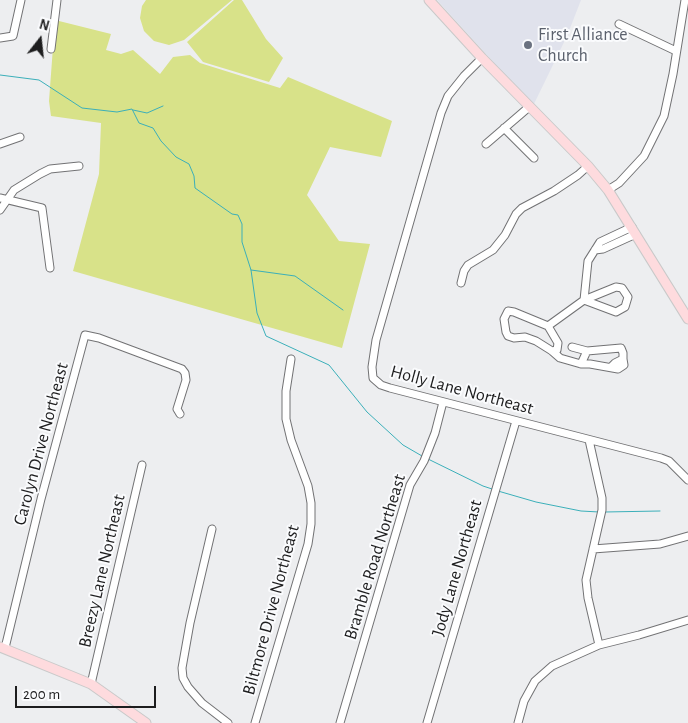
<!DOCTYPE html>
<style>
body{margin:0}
#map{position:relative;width:688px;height:723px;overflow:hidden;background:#edeef0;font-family:"Alegreya Sans",sans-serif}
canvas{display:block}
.north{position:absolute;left:15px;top:15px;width:50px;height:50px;-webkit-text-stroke:4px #fafbfd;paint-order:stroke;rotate:16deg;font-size:14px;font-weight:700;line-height:20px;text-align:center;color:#1d1d1e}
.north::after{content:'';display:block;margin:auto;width:18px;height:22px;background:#1d1d1e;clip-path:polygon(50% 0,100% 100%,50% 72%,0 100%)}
.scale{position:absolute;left:15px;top:686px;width:141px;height:22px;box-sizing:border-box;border:2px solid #1d1d1e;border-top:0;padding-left:6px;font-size:15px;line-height:18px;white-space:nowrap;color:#1d1d1e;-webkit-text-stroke:4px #fafbfd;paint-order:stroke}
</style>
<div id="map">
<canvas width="688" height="723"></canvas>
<div class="north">N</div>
<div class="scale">200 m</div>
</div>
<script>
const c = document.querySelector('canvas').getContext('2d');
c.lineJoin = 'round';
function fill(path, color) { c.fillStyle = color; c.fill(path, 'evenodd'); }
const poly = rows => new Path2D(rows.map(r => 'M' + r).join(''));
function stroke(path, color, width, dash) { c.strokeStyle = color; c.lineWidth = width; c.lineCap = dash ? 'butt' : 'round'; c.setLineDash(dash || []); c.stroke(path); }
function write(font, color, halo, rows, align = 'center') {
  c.font = font + ' "Alegreya Sans",sans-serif'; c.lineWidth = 4; c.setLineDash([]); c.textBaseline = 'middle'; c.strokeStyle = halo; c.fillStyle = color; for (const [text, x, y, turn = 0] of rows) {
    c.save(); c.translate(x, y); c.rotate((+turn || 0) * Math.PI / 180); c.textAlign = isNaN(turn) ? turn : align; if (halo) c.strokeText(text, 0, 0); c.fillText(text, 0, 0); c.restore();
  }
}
fill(poly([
 [437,0,581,0,567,36,533,106]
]), '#e0e2ec');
fill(poly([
 [146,0,232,0,184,40,169,45,154,41,144,31,140,18,142,6],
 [234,0,242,0,266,39,283,58,269,82,203,62,187,42],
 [55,20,111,34,106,50,121,54,133,50,160,74,173,57,190,55,200,63,280,88,288,77,392,121,381,157,330,147,307,195,339,241,370,244,342,348,73,271,99,174,101,123,51,116,49,101]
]), '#d8e289');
stroke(poly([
 [0,75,39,80,82,108,117,112,132,109,139,123,153,128,161,141,176,157,189,164,194,176,195,188,232,214,238,215,242,224,242,242,251,270,257,313,266,336,329,365,367,412,403,445,422,456],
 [133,110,147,113,163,106],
 [251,270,295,276,343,310],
 [428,459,483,486,492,489],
 [498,491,536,502,581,511,599,512],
 [605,512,660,511]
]), '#3bafb9', 1);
const minor = poly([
 [619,24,676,51],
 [0,38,13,36,21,0],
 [51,49,57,0],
 [482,58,464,76,448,96,441,113,376,340,372,367,373,378,381,385,390,388,661,458,669,461,688,480],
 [504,128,534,158],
 [0,144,20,137],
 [486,144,529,107],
 [608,190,619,183,644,156,664,116,673,74,685,0],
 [0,198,42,208,50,268],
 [0,210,14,190,40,174,50,169,79,166],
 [595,250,603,249,636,234],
 [461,283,464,271,468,265,493,250,505,235,516,214,522,208,554,191,578,175,588,166],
 [616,287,622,288,628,297,625,307,616,312,584,300,616,287],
 [548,326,584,300,588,261,600,242,632,227],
 [572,347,587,351],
 [552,351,557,350,558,343,548,326,514,312,508,311,504,319,506,332,508,336,514,338,525,337,536,341,552,351,560,358,581,364,587,351,621,348,623,353,623,359,615,363,612,366],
 [581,364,590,364,618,369,624,365,623,359],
 [589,440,602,498,602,510,586,580,588,598,599,645],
 [212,529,190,623,182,668,183,678,188,687,202,703,228,723],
 [593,549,660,544,688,536],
 [5,648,41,499,85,335,99,338,182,369,185,373,186,380,177,409,180,414],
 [91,684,142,465],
 [255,723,308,544,311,524,311,503,308,486,291,440,286,419,286,391,291,359],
 [340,723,410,485,424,461,435,433,443,402],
 [427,723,516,421],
 [518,723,524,701,535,681,552,666,599,645,639,635,688,620]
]);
const major = poly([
 [429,0,482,58,588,166,608,190,688,319],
 [0,647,91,684,146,723]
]);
stroke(minor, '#727274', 9);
stroke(major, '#c9c9c9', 11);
stroke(minor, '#fff', 7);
stroke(major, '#fedbde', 9);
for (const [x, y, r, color] of [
 [528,45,5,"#6b7280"]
]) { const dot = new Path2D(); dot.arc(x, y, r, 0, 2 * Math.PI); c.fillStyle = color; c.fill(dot); stroke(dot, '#fafbfd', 2); }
write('18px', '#5b616d', '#fafbfd', [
 ["First Alliance",538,35],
 ["Church",538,56]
], 'left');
write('18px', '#1d1d1e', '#fafbfd', [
 ["Holly Lane Northeast",462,390,15],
 ["Carolyn Drive Northeast",41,444,-75],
 ["Bramble Road Northeast",375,557,-73],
 ["Jody Lane Northeast",457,568,-74],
 ["Breezy Lane Northeast",102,571,-77],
 ["Biltmore Drive Northeast",271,610,-75]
]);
</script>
